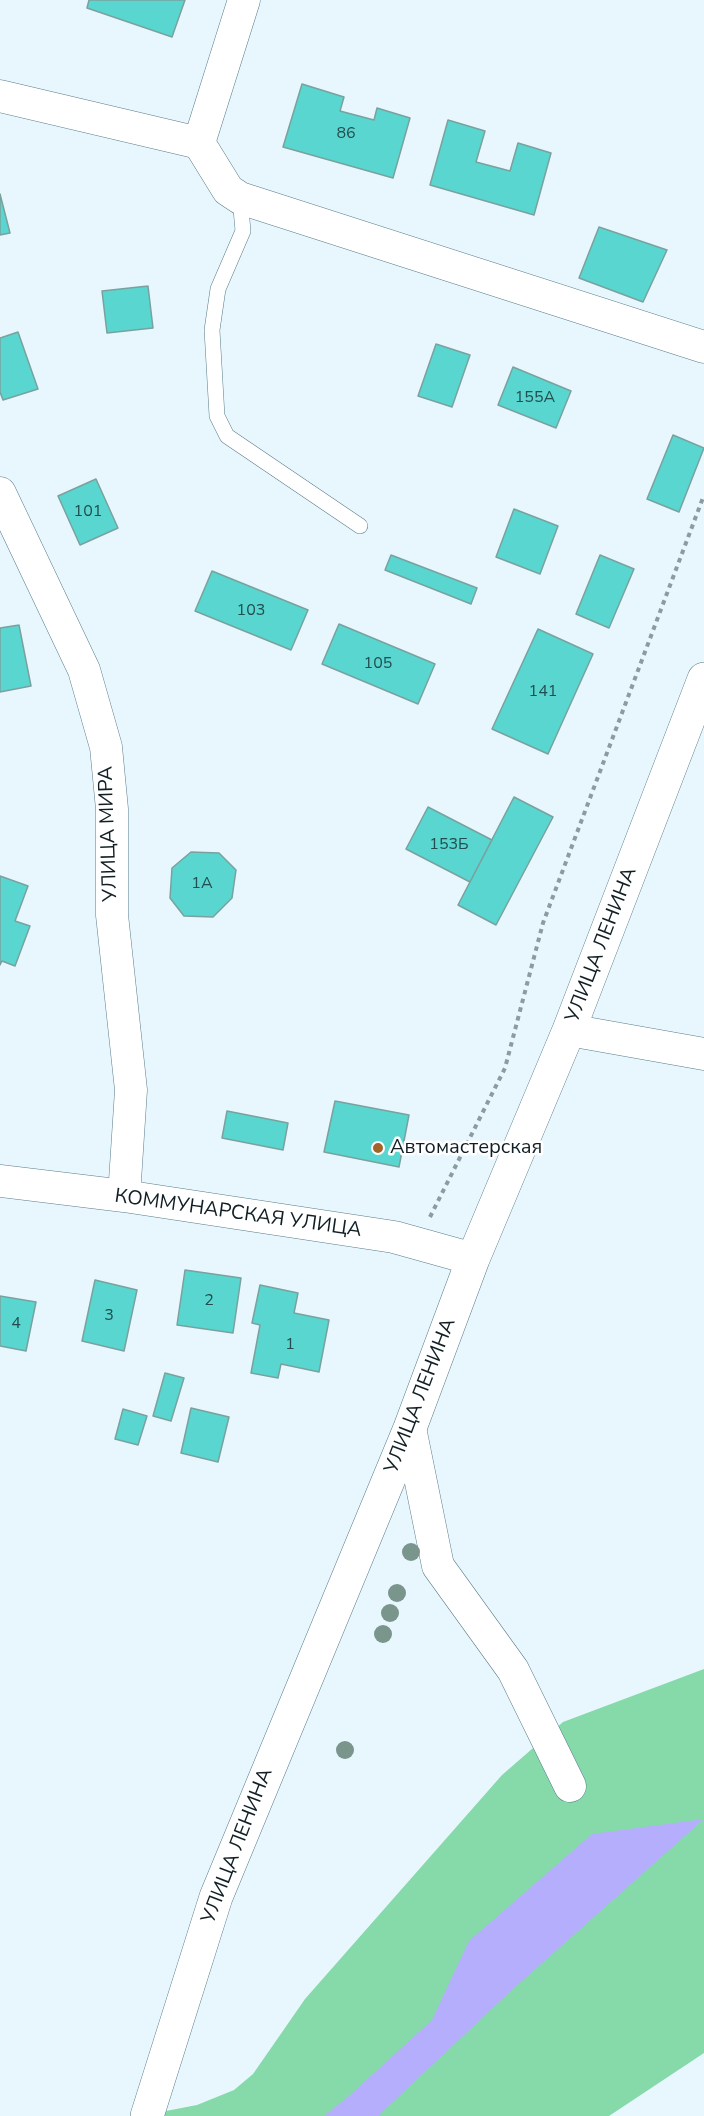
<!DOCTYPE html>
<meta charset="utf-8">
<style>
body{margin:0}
canvas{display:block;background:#e8f7fd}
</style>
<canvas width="704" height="2116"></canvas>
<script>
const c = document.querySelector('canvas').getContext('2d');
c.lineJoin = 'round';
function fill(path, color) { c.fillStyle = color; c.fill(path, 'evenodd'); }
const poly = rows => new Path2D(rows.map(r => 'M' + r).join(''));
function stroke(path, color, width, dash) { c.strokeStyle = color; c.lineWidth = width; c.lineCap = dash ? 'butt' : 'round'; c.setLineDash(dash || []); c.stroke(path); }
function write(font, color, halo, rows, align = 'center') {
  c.font = font + ' "Nunito Sans",sans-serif'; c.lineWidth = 5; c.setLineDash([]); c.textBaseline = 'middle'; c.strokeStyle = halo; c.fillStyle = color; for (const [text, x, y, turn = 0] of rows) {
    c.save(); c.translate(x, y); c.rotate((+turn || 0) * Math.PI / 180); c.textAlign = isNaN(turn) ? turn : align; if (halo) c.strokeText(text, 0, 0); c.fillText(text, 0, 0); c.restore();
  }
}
fill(poly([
 [704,1669,704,2053,609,2116,140,2116,197,2105,234,2090,253,2074,305,1999,502,1775,563,1722]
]), '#86daaa');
fill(poly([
 [704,1819,513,1989,378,2116,324,2116,349,2096,432,2020,469,1941,592,1834]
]), '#b5aefd');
const building = poly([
 [89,0,185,0,172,37,87,8,89,0],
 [302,84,344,97,340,111,374,120,377,108,410,118,393,178,283,147,302,84],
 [448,120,485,131,476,162,510,171,518,143,551,153,534,215,430,185,448,120],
 [0,194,10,233,0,235,0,194],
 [599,227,667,250,643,302,579,278,599,227],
 [148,286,153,328,107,333,102,291,148,286],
 [18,332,38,389,3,400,0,392,0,338,18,332],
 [436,344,470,355,452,407,418,396,436,344],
 [513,367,571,391,556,428,498,405,513,367],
 [673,435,704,448,679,512,647,499,673,435],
 [96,479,118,528,80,545,58,496,96,479],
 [514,509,558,526,540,574,496,557,514,509],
 [391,555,477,588,471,604,385,570,391,555],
 [600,555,634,569,609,628,576,614,600,555],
 [212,571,308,610,291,650,195,611,212,571],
 [339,624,435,664,418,704,322,664,339,624],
 [19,625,31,686,0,692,0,628,19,625],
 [538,629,593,654,548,754,492,729,538,629],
 [514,797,553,817,496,925,458,905,514,797],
 [428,807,492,840,470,882,406,849,428,807],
 [191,852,219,853,236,870,232,898,213,917,184,916,170,898,172,868,191,852],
 [0,876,28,886,15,921,30,926,15,966,2,961,0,965,0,876],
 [335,1101,409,1115,399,1167,324,1152,335,1101],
 [227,1111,288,1123,283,1150,222,1138,227,1111],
 [185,1270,241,1278,233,1333,177,1325,185,1270],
 [95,1280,137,1290,124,1351,82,1341,95,1280],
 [260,1285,298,1293,294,1313,329,1320,319,1372,281,1364,278,1378,251,1373,260,1325,252,1323,260,1285],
 [0,1296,36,1302,26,1351,0,1346,0,1296],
 [165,1373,184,1378,171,1421,153,1416,165,1373],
 [191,1408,229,1417,218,1462,181,1453,191,1408],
 [123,1409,147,1416,138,1445,115,1439,123,1409]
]);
fill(building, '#58d6cf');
stroke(building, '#79a29f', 1.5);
const lane = poly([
 [240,198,243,231,218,289,212,330,217,416,227,436,360,526]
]);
const street = poly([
 [0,96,199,143,228,190,240,198,704,347],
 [199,143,244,0],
 [0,493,84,670,106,747,112,809,112,915,131,1090,124,1196],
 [569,1030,704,1054],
 [0,1181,124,1196,394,1237,473,1259],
 [410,1428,438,1566,513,1670,570,1786]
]);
const secondary = poly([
 [147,2116,216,1897,410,1428,473,1259,569,1030,704,679]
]);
stroke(lane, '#597c8a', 16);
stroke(street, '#597c8a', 33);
stroke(secondary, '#597c8a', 34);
stroke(poly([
 [430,1217,505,1068,543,923,704,495]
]), '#8c9ba0', 4, [4.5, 4.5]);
stroke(lane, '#fff', 15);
stroke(street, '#fff', 32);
stroke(secondary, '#fff', 33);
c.fillStyle = '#79958c';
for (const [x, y] of [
 [411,1552],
 [397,1593],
 [390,1613],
 [383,1634],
 [345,1750]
]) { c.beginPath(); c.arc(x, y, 9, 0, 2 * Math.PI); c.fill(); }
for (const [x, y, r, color] of [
 [378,1148,6,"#a26429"]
]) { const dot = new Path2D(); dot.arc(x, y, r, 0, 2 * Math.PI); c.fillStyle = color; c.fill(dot); stroke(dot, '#fff', 2); }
write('16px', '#234d4f', null, [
 ["86",346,134],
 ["155А",535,398],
 ["101",88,512],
 ["103",251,611],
 ["105",378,664],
 ["141",543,692],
 ["153Б",449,845],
 ["1А",202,884],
 ["2",209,1301],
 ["3",109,1316],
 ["4",16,1324],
 ["1",290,1345]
]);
write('20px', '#111f24', '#fff', [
 ["УЛИЦА МИРА",109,834,-92],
 ["УЛИЦА ЛЕНИНА",602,945,-69],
 ["КОММУНАРСКАЯ УЛИЦА",238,1214,8],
 ["УЛИЦА ЛЕНИНА",421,1396,-69],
 ["УЛИЦА ЛЕНИНА",238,1846,-69]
]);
write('20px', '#111f24', '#fff', [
 ["Автомастерская",390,1148]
], 'left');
</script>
